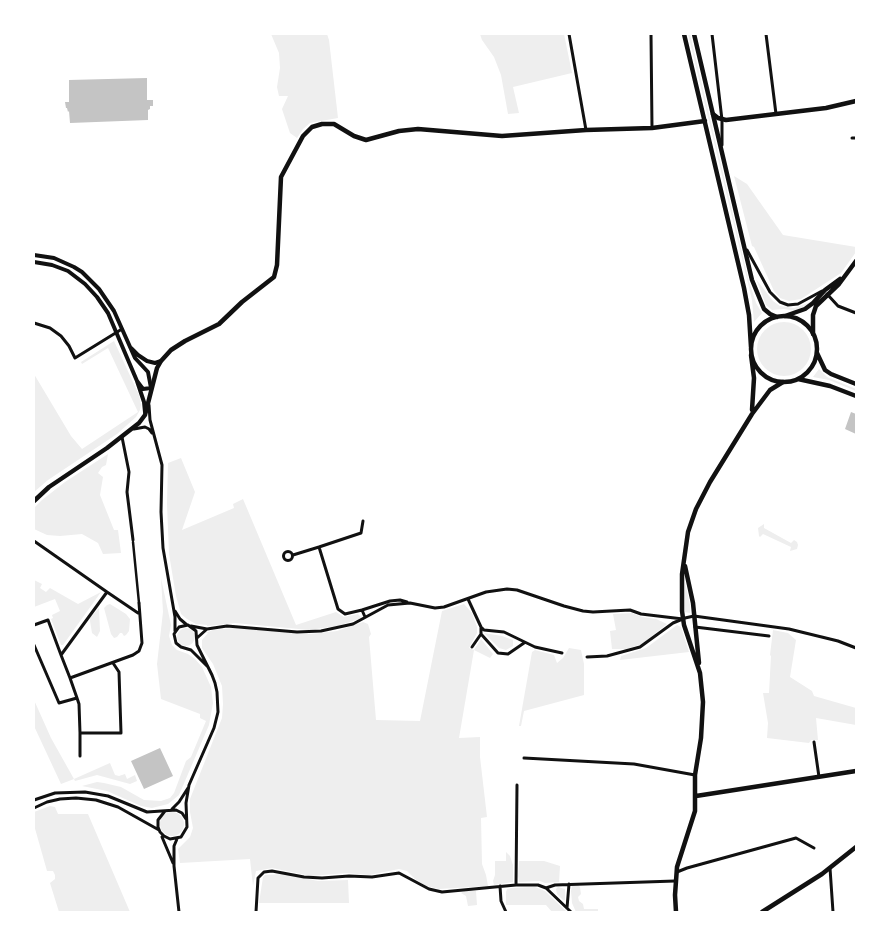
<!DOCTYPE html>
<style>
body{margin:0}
#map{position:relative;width:890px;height:946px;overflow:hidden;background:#fff;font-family:"DM Sans",sans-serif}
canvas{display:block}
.frame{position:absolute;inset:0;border:35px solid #fff;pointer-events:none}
</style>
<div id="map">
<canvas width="890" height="946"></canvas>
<div class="frame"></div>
</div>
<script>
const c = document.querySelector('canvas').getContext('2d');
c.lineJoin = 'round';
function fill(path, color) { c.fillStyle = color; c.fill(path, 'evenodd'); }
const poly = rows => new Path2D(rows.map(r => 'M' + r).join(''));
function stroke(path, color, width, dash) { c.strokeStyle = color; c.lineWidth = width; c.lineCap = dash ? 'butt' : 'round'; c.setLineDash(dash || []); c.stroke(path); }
fill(poly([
 [271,34,327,34,329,40,338,118,310,123,303,129,297,138,290,133,282,109,288,96,279,96,277,87,280,68,279,53],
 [480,34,564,34,572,73,513,87,519,113,508,114,501,75,494,57,482,40],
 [688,34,690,34,748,278,756,303,762,313,754,322,752,300],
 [734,176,747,184,783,235,856,247,856,252,841,273,801,299,789,301,780,298,774,291,754,247,752,246],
 [756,279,773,301,780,306,794,308,811,302,796,311,784,309,772,310,766,305],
 '757 349a27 27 0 1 1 54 0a27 27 0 1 1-54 0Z',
 [114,341,139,395,141,405,140,410,136,417,117,434,48,480,34,492,34,374,71,436,82,449,138,412,108,348,82,364,81,362],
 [819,369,827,377,856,389,856,391,829,380,813,377],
 [108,454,106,465,102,467,98,473,103,477,100,495,114,530,118,530,121,553,103,554,98,543,82,534,60,536,47,535,34,529,34,508,42,500,65,482],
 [181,458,195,492,182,530,234,508,233,504,243,499,296,625,336,612,344,617,358,614,361,617,359,619,337,626,309,630,235,623,207,626,207,625,196,624,187,619,181,614,176,596,169,554,167,504,168,463],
 [764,524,764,528,791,543,794,540,797,542,798,545,797,549,790,551,791,547,763,534,760,537,759,536,758,528],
 [161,578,171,625,169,636,172,645,177,650,188,654,195,659,202,667,211,687,213,703,209,725,179,795,168,804,152,808,141,806,107,791,82,786,97,782,104,783,121,787,144,800,161,801,170,798,174,793,186,761,191,757,206,721,200,718,200,714,161,699,157,664,163,612],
 [34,580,42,584,40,588,46,592,50,588,78,604,101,592,63,645,61,645,51,619,53,618,52,615,60,611,55,599,34,607],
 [685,582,690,605,690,613,684,612],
 [110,604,126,614,130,619,129,631,126,635,124,636,122,633,120,633,117,637,114,638,111,634,104,608,107,605],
 [464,604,472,613,477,627,477,633,469,648,474,650,481,639,493,654,490,658,474,650,459,738,480,737,480,757,487,817,481,818,482,864,486,875,488,886,439,889,426,886,415,879,407,871,399,869,369,875,347,873,311,876,272,868,256,871,253,886,250,859,180,863,178,849,190,837,193,828,190,812,190,799,222,718,223,704,222,686,213,664,202,648,202,640,208,633,205,633,213,630,234,628,311,634,337,631,363,622,368,624,371,634,369,637,376,720,420,721,442,611],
 [99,608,100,631,97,637,92,633,90,621,90,618],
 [632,613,642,617,656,619,667,624,642,644,626,649,612,649,610,631,616,630,613,614],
 [677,625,681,627,689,652,620,660,621,656,646,648],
 '177 637a9 9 0 1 1 18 0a9 9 0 1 1-18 0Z',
 [773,630,788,633,796,640,790,677,812,691,814,696,856,708,856,725,816,718,818,740,811,740,809,743,767,738,768,723,763,693,769,693,771,656,770,655],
 [484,633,502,636,513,640,513,646,506,650,499,648],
 [569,648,581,650,584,664,584,695,524,711,521,726,519,726,532,652,535,650,554,655,557,663,563,658],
 [34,700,51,738,74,779,110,763,115,775,119,776,125,774,127,779,135,775,137,781,130,784,97,775,75,781,74,779,61,784,34,726],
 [50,806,55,807,58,814,88,814,130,912,59,912,50,883,55,879,55,875,53,871,47,871,34,825,34,812],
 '160 824a12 12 0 1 1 24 0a12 12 0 1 1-24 0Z',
 [506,852,510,856,513,865,513,882,494,885,493,881,495,875,495,861,506,861],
 [519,861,544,861,560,866,559,882,545,883,540,881,519,882,518,876],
 [283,874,318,881,348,880,349,903,259,903,263,877,265,875],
 [578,885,580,887,581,894,578,897,579,901,583,904,584,909,598,909,598,912,576,912,572,903,571,891,572,886],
 [535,887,545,891,567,912,552,912,546,905,506,905,506,892,507,889,511,888],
 [558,887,565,889,565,900,563,900,557,894,556,889],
 [464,891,476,891,477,905,468,906,466,896,461,893]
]), '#eee');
fill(poly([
 [147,78,147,100,153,100,153,106,150,106,150,109,148,110,148,120,70,123,69,111,68,112,67,108,66,108,65,102,69,102,69,80],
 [851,412,856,414,856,434,845,429],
 [160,748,173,776,144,789,131,761]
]), '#c4c4c4');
stroke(poly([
 [133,542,139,603]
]), '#111', 2.5);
stroke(poly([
 [569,34,586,130],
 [651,34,652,128],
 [712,34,722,120,722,145],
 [766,34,776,114],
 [852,138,856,138],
 [747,250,770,292,780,302,788,305,798,304,822,291],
 [827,294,838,306,856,313],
 [34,323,50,328,61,336,69,346,75,358,122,329],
 [149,405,150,420,162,465,161,512,163,548,175,617,175,631],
 [134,429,145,427,149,429,152,433],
 [122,437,129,472,127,492,133,540],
 [363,521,361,533,319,547,338,609,345,614,362,610,365,617],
 [34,541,107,592,61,655,70,678,133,655,139,651,142,643,139,603],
 '283.5 556a4.5 4.5 0 1 1 9 0a4.5 4.5 0 1 1-9 0Z',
 [293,555,319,547],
 [107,592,138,613],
 [468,599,481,627,484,630,504,632,535,647,562,653],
 [362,610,390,601,400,600,407,602],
 [175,611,180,619,187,625],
 [34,625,48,620,61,655],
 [191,626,207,629,227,626,297,632,321,631,353,624,388,605,410,603,435,608,444,607,486,592,507,589,517,590,564,606,583,611,593,612,630,610,641,614,683,619],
 [695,627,769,636],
 [481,628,481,634,498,653,508,654,524,643],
 [197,638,207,629],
 [34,645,59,703,77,698,79,704,80,733,121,733,119,672,113,663],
 [472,647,481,634],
 [587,657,607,656,640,647,673,623,685,618,694,616,789,629,838,641,856,648],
 [70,678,77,698],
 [80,733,80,756],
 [814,742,819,777],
 [524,758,634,764,695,775],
 [34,800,55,793,85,792,108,796,147,812,176,810,182,813,186,819],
 [34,808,47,802,60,799,76,798,96,800,118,807,159,830],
 [172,809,179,802,188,788],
 [165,811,158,820,158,827,160,832,164,836,170,839,181,837,187,827,186,803,189,785,214,728,218,712,217,692,215,683,212,675,197,645,196,631,188,625,179,627,174,634,176,643,181,647,191,650,207,666],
 [162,837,173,863],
 [177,839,174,846,174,866,179,912],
 [830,868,833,912],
 [677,872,687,868,796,838,814,848],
 [516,885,517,785],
 [500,886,501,901,506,912],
 [546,888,555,885,675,881],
 [567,908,569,884],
 [256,912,258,878,264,872,272,871,304,877,322,878,349,876,372,877,399,873,429,889,442,892,516,885,538,885,546,888,571,912]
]), '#111', 3);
stroke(poly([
 [34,255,54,258,74,267,82,272,99,289,114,311,135,358,148,372,151,388,143,389,137,381],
 [34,262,52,265,68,271,85,284,97,297,108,313,137,381,144,402,145,412],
 [131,348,138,355,147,361,155,363,161,361]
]), '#111', 4);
stroke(poly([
 [713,114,718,118,726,120,826,108,856,101],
 [785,316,805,309,813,303,825,290,840,279],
 [813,334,813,315,816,306,839,284,856,261],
 [751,355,754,378,752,410],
 [34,501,49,487,107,448,139,423,145,415,157,368,161,361,171,350,185,341,219,324,242,302,274,277,277,265,281,177,303,136,312,127,322,124,334,124,354,136,366,140,399,131,418,129,502,136,586,130,652,128,705,121],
 [685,566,693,603,699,663],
 [696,796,856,771],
 [676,912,675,895,677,867,695,811,695,775,701,738,703,702,700,673,684,625,682,611,682,574,688,532,696,509,710,482,752,414,770,390,783,382],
 [762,912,822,874,856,847]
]), '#111', 4.5);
stroke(poly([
 [684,34,744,288,749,315,751,347],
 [694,34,752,280,764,309,770,314,777,317],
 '751 349a33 33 0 1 1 66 0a33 33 0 1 1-66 0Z',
 [817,353,825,370,831,374,856,384],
 [798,379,830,386,856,396]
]), '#111', 4.5);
</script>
